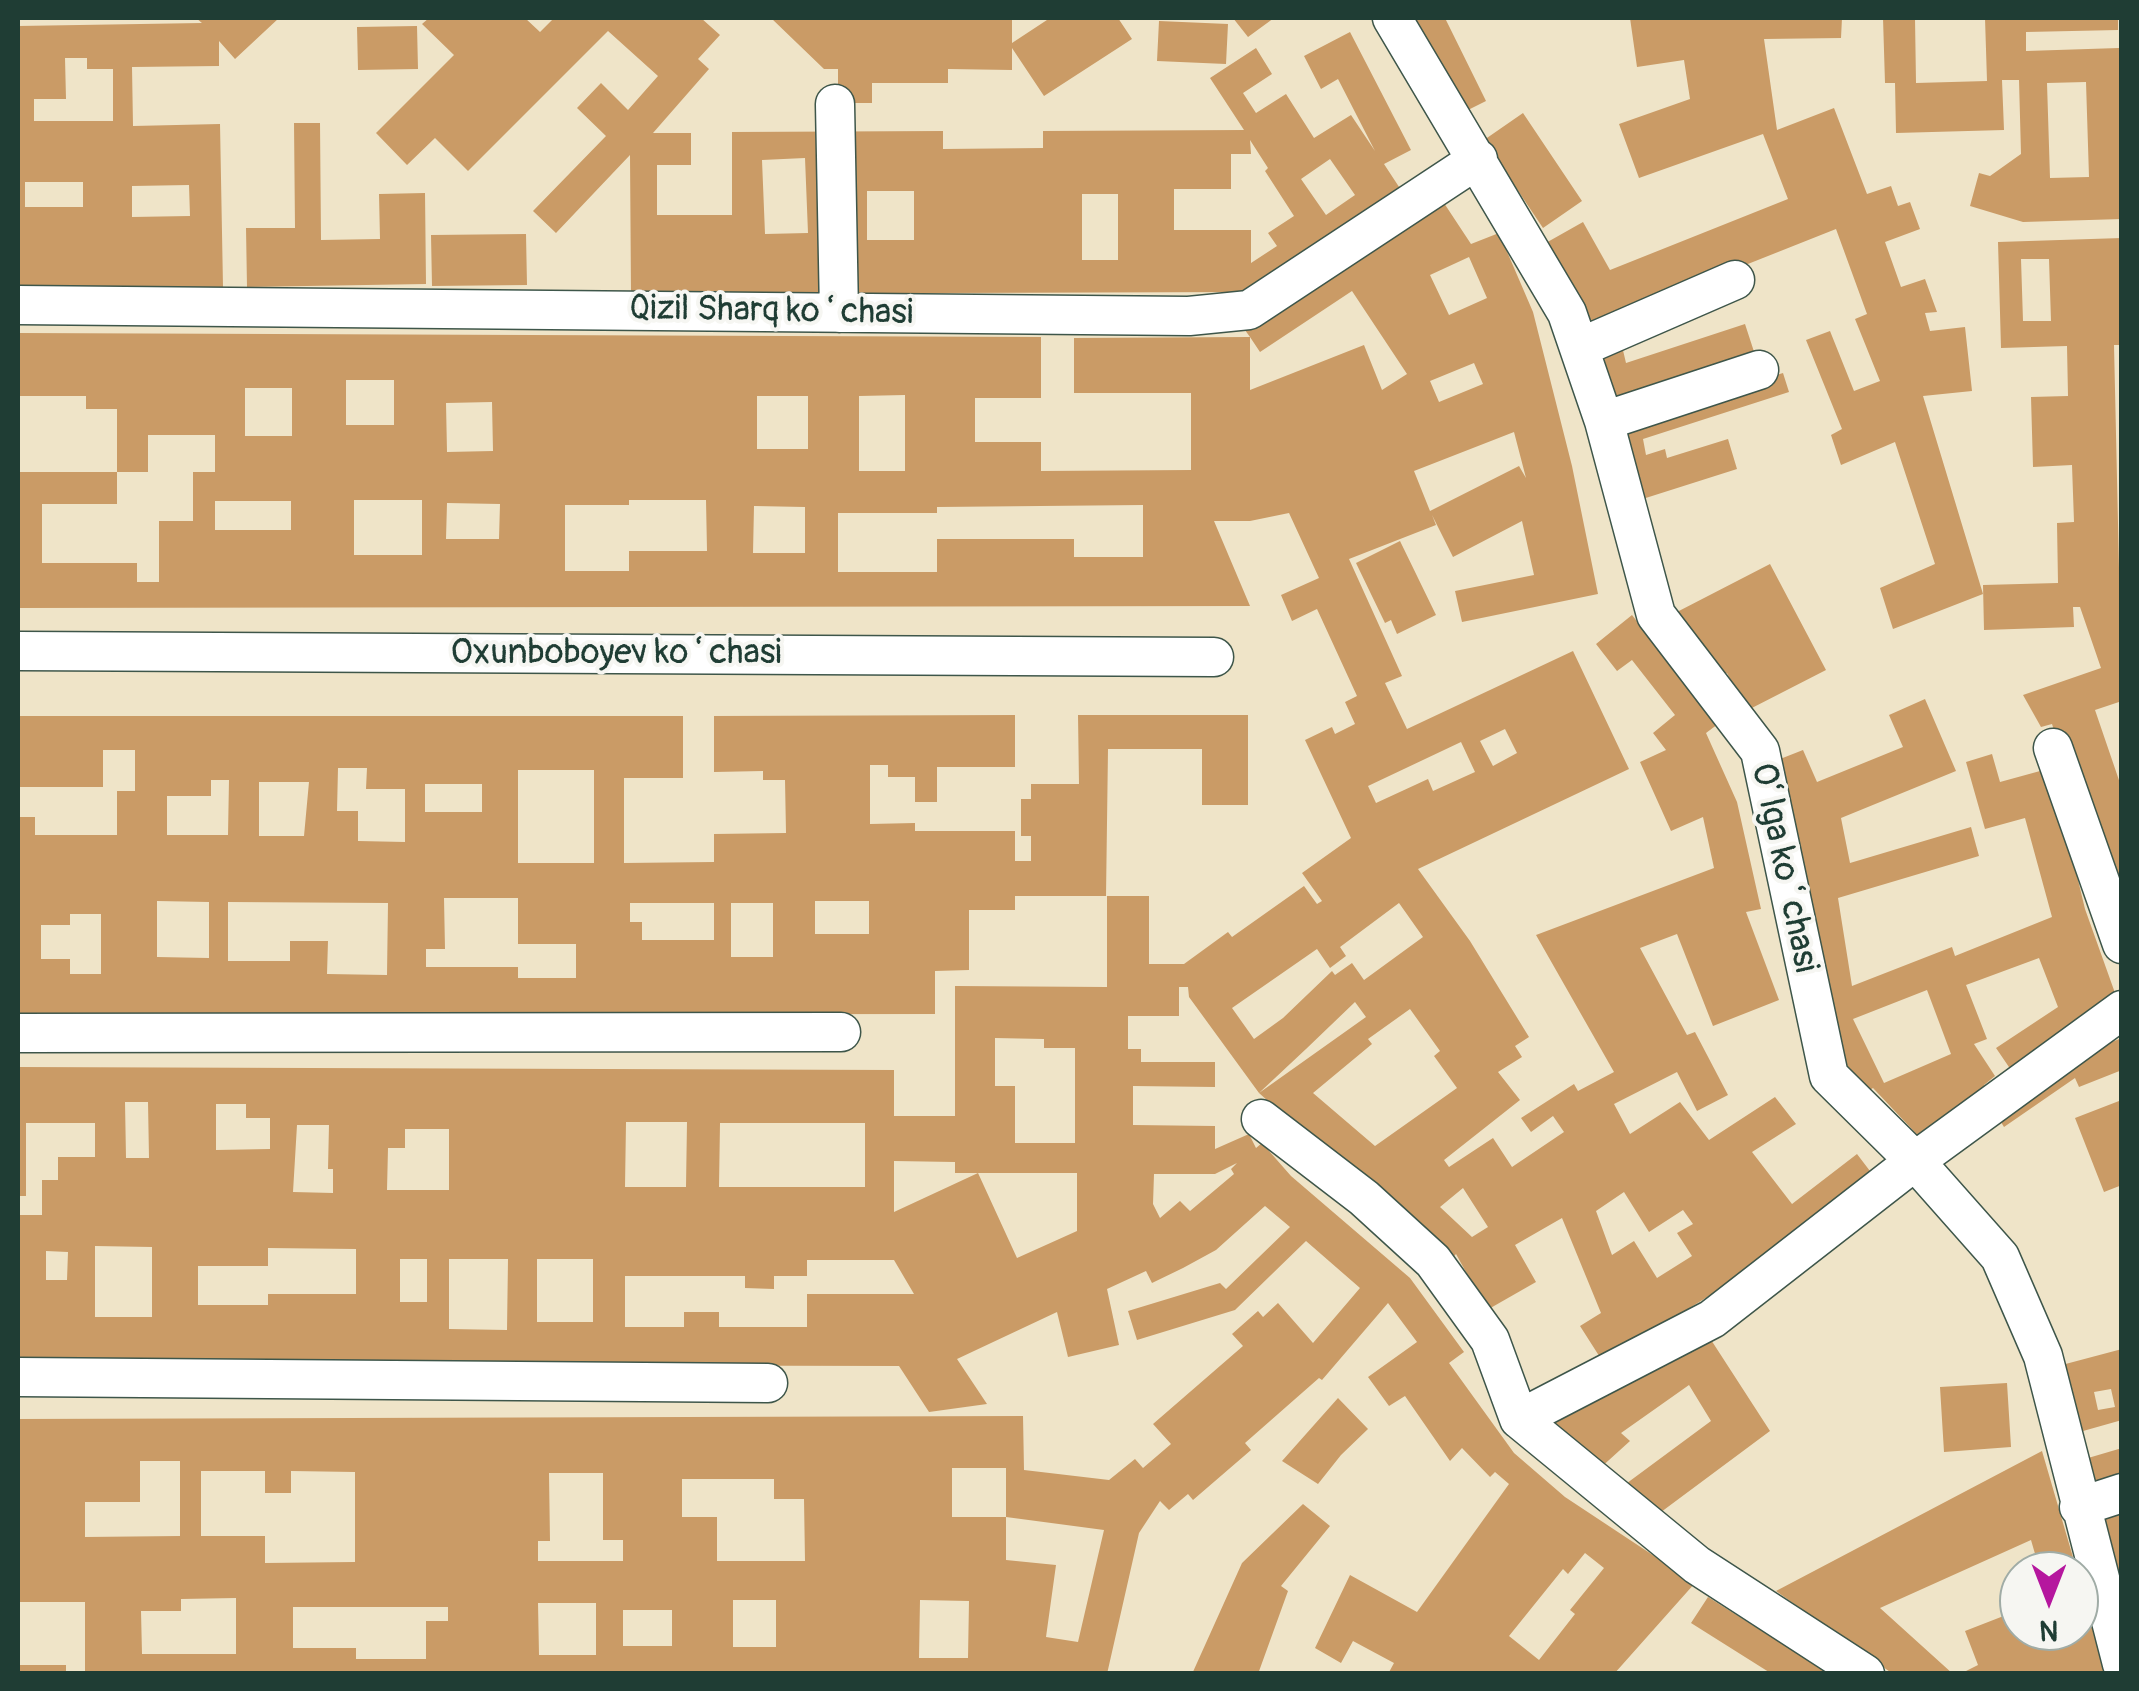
<!DOCTYPE html>
<meta charset="utf-8">
<style>
body{margin:0}
#map{position:relative;width:2139px;height:1691px;overflow:hidden;background:#efe4c8;font-family:Pangolin,sans-serif}
canvas{display:block}
.frame{position:absolute;inset:0;border:20px solid #1f3d34;pointer-events:none}
.north{position:absolute;left:1999px;top:1551px;width:100px;height:100px;box-sizing:border-box;background:#f6f6f2;border:2px solid #a0aca6;border-radius:50%;rotate:180deg;font-size:28px;font-weight:700;line-height:40px;text-align:center;color:#1f3d34}
.north::after{content:'';display:block;margin:auto;width:35px;height:45px;background:#b5179e;clip-path:polygon(50% 0,100% 100%,50% 72%,0 100%)}
</style>
<div id="map">
<canvas width="2139" height="1691"></canvas>
<div class="frame"></div>
<div class="north">N</div>
</div>
<script>
const c = document.querySelector('canvas').getContext('2d');
c.lineJoin = 'round';
function fill(path, color) { c.fillStyle = color; c.fill(path, 'evenodd'); }
const poly = rows => new Path2D(rows.map(r => 'M' + r).join(''));
function stroke(path, color, width, dash) { c.strokeStyle = color; c.lineWidth = width; c.lineCap = dash ? 'butt' : 'round'; c.setLineDash(dash || []); c.stroke(path); }
function write(font, color, halo, rows, align = 'center') {
  c.font = font + ' Pangolin,sans-serif'; c.lineWidth = 8; c.setLineDash([]); c.textBaseline = 'middle'; c.strokeStyle = halo; c.fillStyle = color; for (const [text, x, y, turn = 0] of rows) {
    c.save(); c.translate(x, y); c.rotate((+turn || 0) * Math.PI / 180); c.textAlign = isNaN(turn) ? turn : align; if (halo) c.strokeText(text, 0, 0); c.fillText(text, 0, 0); c.restore();
  }
}
fill(poly([
 [196,18,279,18,235,59,219,41,219,66,132,67,133,126,220,124,223,287,18,290,18,26,202,23],
 [65,58,87,58,87,69,113,69,113,121,34,121,34,99,66,99],
 [25,182,83,182,83,207,25,207],
 [189,185,190,216,132,217,132,186],
 [429,18,525,18,540,32,554,18,701,18,720,35,698,59,709,69,653,133,691,133,691,165,657,165,657,215,732,215,732,132,943,131,943,149,1043,148,1043,131,1244,130,1210,78,1256,48,1272,74,1243,93,1256,113,1286,94,1314,138,1351,115,1375,151,1338,79,1321,89,1304,56,1350,32,1411,150,1384,164,1403,193,1251,292,631,294,630,155,556,233,533,211,606,136,577,108,601,83,628,110,658,76,608,31,468,171,435,138,407,165,376,133,454,55,422,24],
 [1250,140,1268,168,1265,171,1294,216,1268,233,1277,246,1251,263,1251,230,1174,230,1174,189,1231,189,1231,154,1251,154],
 [805,158,808,233,765,234,762,160],
 [1330,159,1355,195,1326,215,1301,179],
 [867,191,914,191,914,240,867,240],
 [1082,194,1118,194,1118,260,1082,260],
 [771,18,1012,18,1012,43,1050,18,1118,18,1132,39,1044,96,1012,48,1012,70,948,69,948,83,872,83,872,103,838,103,838,69,824,69],
 [1233,18,1274,18,1248,37],
 [1408,18,1445,18,1486,101,1456,116],
 [1630,18,1842,18,1841,38,1764,39,1777,130,1834,108,1867,194,1891,186,1898,206,1910,202,1920,229,1885,242,1901,287,1925,279,1937,312,1925,313,1930,331,1965,327,1972,391,1923,396,1983,594,1893,629,1880,588,1935,564,1895,442,1841,465,1831,435,1842,429,1806,340,1830,331,1854,391,1880,381,1855,319,1867,314,1836,229,1632,310,1593,332,1544,244,1583,222,1610,270,1788,199,1763,134,1639,178,1619,124,1690,99,1684,60,1637,67],
 [1883,18,1915,18,1916,83,1987,81,1985,18,2118,18,2118,30,2026,32,2026,51,2119,48,2122,219,2023,222,1970,206,1979,173,1990,176,2021,154,2019,80,2002,80,2004,130,1896,133,1895,83,1885,83],
 [2086,82,2089,177,2050,178,2047,83],
 [1159,21,1228,24,1226,64,1157,61],
 [417,26,418,69,358,70,357,27],
 [1523,113,1582,201,1543,228,1484,140],
 [294,123,320,123,321,240,380,239,379,194,425,193,426,284,247,287,246,228,295,228],
 [1440,197,1471,244,1499,233,1533,312,1572,466,1598,594,1462,622,1455,591,1534,575,1522,521,1453,557,1432,515,1436,525,1349,559,1402,676,1385,683,1407,729,1573,651,1629,769,1418,869,1470,941,1529,1037,1515,1046,1522,1057,1498,1072,1520,1100,1444,1160,1449,1167,1493,1138,1512,1167,1564,1132,1553,1116,1531,1132,1521,1118,1574,1084,1578,1091,1614,1072,1536,935,1714,868,1703,817,1671,831,1640,762,1666,750,1653,733,1675,715,1632,660,1617,671,1596,644,1632,615,1718,724,1706,733,1737,802,1761,909,1746,912,1779,1000,1713,1026,1677,934,1640,948,1687,1035,1695,1032,1728,1095,1697,1111,1677,1072,1614,1104,1630,1134,1680,1102,1709,1140,1775,1097,1796,1124,1752,1152,1792,1204,1857,1154,1873,1175,1736,1279,1603,1362,1580,1326,1601,1313,1562,1218,1515,1245,1536,1282,1487,1310,1456,1254,1449,1262,1259,1093,1189,997,1188,987,1179,987,1179,1016,1128,1016,1128,1049,1141,1049,1141,1062,1215,1062,1215,1087,1133,1086,1133,1125,1215,1126,1215,1149,1249,1134,1256,1148,1262,1143,1291,1176,1410,1278,1464,1352,1449,1363,1514,1453,1565,1497,1695,1583,1614,1674,1388,1674,1394,1663,1353,1641,1341,1663,1315,1648,1350,1575,1417,1612,1509,1484,1495,1472,1490,1477,1462,1448,1450,1461,1405,1396,1389,1406,1368,1377,1417,1342,1388,1303,1322,1380,1319,1378,1245,1443,1251,1450,1193,1500,1188,1494,1169,1510,1160,1501,1139,1533,1107,1674,85,1674,85,1602,18,1602,18,1419,1023,1416,1024,1470,1109,1480,1135,1459,1143,1468,1171,1444,1153,1424,1243,1346,1232,1334,1258,1311,1263,1317,1278,1303,1313,1343,1360,1288,1306,1241,1235,1310,1137,1340,1128,1311,1220,1283,1226,1289,1290,1227,1265,1206,1216,1250,1183,1268,1152,1283,1146,1271,1107,1289,1119,1345,1068,1357,1057,1312,957,1359,987,1404,929,1412,899,1366,18,1364,18,1215,42,1215,42,1180,58,1180,58,1157,95,1157,95,1123,26,1123,26,1196,18,1196,18,1067,894,1070,894,1116,955,1116,955,986,1107,987,1107,896,1149,896,1149,964,1184,964,1228,932,1232,937,1304,886,1317,904,1322,901,1302,873,1351,838,1305,740,1332,727,1335,734,1355,724,1345,702,1357,696,1317,609,1292,621,1281,595,1319,578,1289,513,1250,521,1214,521,1250,606,18,608,18,472,117,472,117,504,42,504,42,563,137,563,137,582,159,582,159,521,193,521,193,472,215,472,215,435,148,435,148,472,117,472,117,409,86,409,86,396,18,396,18,333,1041,337,1041,398,975,398,975,442,1041,442,1041,471,1191,470,1191,393,1074,393,1074,338,1250,337,1250,390,1364,345,1382,390,1407,374,1352,291,1260,352,1250,337,1242,326],
 [1469,257,1487,298,1449,315,1430,275],
 [1474,363,1483,384,1439,402,1430,381],
 [346,380,394,380,394,425,346,425],
 [245,388,292,388,292,436,245,436],
 [905,395,905,471,859,471,859,396],
 [757,396,808,396,808,449,757,449],
 [492,402,493,451,447,452,446,403],
 [1514,432,1526,478,1519,466,1430,511,1414,471],
 [354,500,422,500,422,555,354,555],
 [629,500,706,500,707,551,629,551,629,571,565,571,565,505,629,505],
 [215,501,291,501,291,530,215,530],
 [447,503,500,504,499,539,446,539],
 [1143,505,1143,557,1074,557,1074,539,937,539,937,572,838,572,838,513,937,513,937,507],
 [754,506,805,507,805,553,753,553],
 [1505,729,1517,753,1493,766,1480,741],
 [1461,742,1475,772,1433,791,1428,779,1376,803,1368,786],
 [1399,903,1423,937,1364,980,1352,963,1335,975,1332,971,1283,1018,1254,1039,1232,1008,1317,949,1330,968,1346,956,1340,947],
 [1355,1002,1366,1017,1259,1093,1306,1049],
 [1410,1009,1440,1051,1434,1056,1457,1088,1375,1146,1313,1093,1372,1044,1368,1039],
 [995,1038,1044,1039,1044,1048,1075,1048,1075,1143,1015,1143,1015,1086,995,1086],
 [125,1102,148,1102,149,1158,126,1158],
 [216,1104,246,1104,246,1118,270,1118,270,1149,216,1150],
 [626,1122,687,1122,686,1187,625,1187],
 [720,1123,865,1123,865,1187,719,1187],
 [297,1125,329,1125,328,1169,333,1169,333,1193,293,1192],
 [405,1129,449,1129,449,1190,387,1190,388,1148,405,1148],
 [894,1161,955,1162,955,1173,978,1173,894,1212],
 [1237,1163,1231,1169,1234,1174,1190,1211,1180,1201,1160,1218,1153,1204,1154,1174,1215,1174],
 [978,1173,1077,1173,1077,1231,1017,1258],
 [1463,1188,1488,1227,1472,1237,1440,1207],
 [1624,1192,1649,1232,1683,1210,1693,1224,1677,1233,1692,1256,1657,1278,1634,1241,1612,1255,1596,1211],
 [95,1246,152,1247,152,1317,95,1317],
 [268,1248,356,1249,356,1294,268,1294,268,1305,198,1305,198,1266,268,1266],
 [46,1251,68,1252,67,1280,46,1280],
 [400,1259,427,1259,427,1302,400,1302],
 [449,1259,508,1259,507,1330,449,1329],
 [537,1259,593,1259,593,1322,537,1322],
 [807,1260,894,1260,914,1294,807,1294,807,1327,719,1327,719,1312,684,1312,684,1327,625,1327,625,1276,745,1276,745,1288,774,1289,774,1276,807,1276],
 [140,1461,180,1461,180,1536,85,1537,85,1502,140,1502],
 [952,1468,1006,1468,1006,1517,952,1517],
 [201,1471,265,1471,265,1493,291,1493,291,1471,355,1472,355,1562,265,1563,265,1536,201,1536],
 [549,1473,603,1473,603,1540,623,1540,623,1561,538,1561,538,1541,550,1541],
 [682,1479,774,1479,774,1499,804,1499,805,1561,717,1561,717,1517,682,1517],
 [1006,1517,1104,1530,1078,1642,1046,1637,1056,1565,1006,1560],
 [1585,1553,1604,1568,1570,1610,1575,1614,1539,1660,1509,1636,1563,1569,1568,1574],
 [236,1598,236,1654,142,1654,141,1611,181,1611,181,1599],
 [733,1600,776,1600,776,1647,733,1647],
 [920,1600,969,1601,968,1658,919,1658],
 [538,1603,596,1603,596,1655,539,1655],
 [293,1607,448,1607,448,1621,426,1621,426,1659,356,1659,356,1648,293,1648],
 [623,1610,672,1610,672,1646,623,1646],
 [526,234,527,285,432,286,431,235],
 [2122,238,2122,345,2114,345,2122,701,2095,710,2122,789,2121,933,2052,724,2041,727,2023,695,2101,668,2080,607,2073,607,2074,627,1984,630,1983,585,2058,583,2057,523,2074,522,2072,465,2033,467,2031,397,2068,396,2067,346,2001,348,1998,242],
 [2021,259,2049,259,2051,321,2023,321],
 [1745,324,1758,364,1612,411,1598,354,1622,346,1626,363],
 [1783,373,1789,392,1643,439,1646,455,1665,449,1667,458,1728,439,1737,469,1630,503,1613,425],
 [1400,541,1436,615,1397,634,1391,620,1385,623,1356,563],
 [1770,564,1826,670,1746,711,1727,673,1711,682,1675,613],
 [1925,699,1956,771,1841,818,1850,863,1971,827,1979,856,1838,898,1852,986,1952,947,1955,956,2052,917,2025,818,1985,829,1966,762,1992,754,2000,782,2051,768,2085,909,2120,1007,2011,1070,1996,1048,2058,1007,2039,958,1966,985,1987,1039,1974,1044,1995,1076,1984,1085,1988,1091,1926,1144,1873,1088,1861,1095,1826,1028,1770,763,1803,750,1817,782,1903,747,1889,715],
 [1927,990,1951,1054,1884,1083,1853,1019],
 [1015,715,1015,767,937,767,937,802,915,802,915,777,888,777,888,765,870,765,870,824,915,823,915,831,1015,831,1015,861,1031,861,1031,836,1021,836,1021,799,1031,799,1031,784,1079,784,1078,715,1248,715,1248,805,1202,805,1202,749,1108,749,1106,896,1015,896,1015,910,969,910,969,970,935,971,935,1014,18,1015,18,817,35,817,35,835,117,835,117,791,135,791,135,750,103,750,103,787,18,787,18,716,683,716,683,778,624,778,624,863,714,862,714,834,786,833,785,780,763,780,763,771,714,772,714,716],
 [338,768,367,768,366,789,405,789,405,842,358,841,358,811,337,811],
 [518,770,594,770,594,863,518,863],
 [211,780,229,780,228,835,167,835,167,796,211,796],
 [259,782,309,782,304,836,259,836],
 [425,784,482,784,482,812,425,812],
 [444,898,518,898,518,944,576,944,576,978,518,978,518,967,426,967,426,949,445,949],
 [157,901,209,902,209,958,157,957],
 [815,901,869,901,869,934,815,934],
 [228,902,388,903,387,975,327,974,328,941,290,941,290,961,228,961],
 [630,903,714,903,714,940,642,940,642,922,630,922],
 [731,903,773,903,773,957,731,957],
 [70,914,101,914,101,974,70,974,70,959,41,959,41,925,70,925],
 [2122,1038,2122,1070,2079,1087,2075,1078,2004,1127,1993,1109,2068,1059],
 [2119,1101,2122,1185,2104,1192,2075,1118],
 [1704,1329,1770,1431,1653,1518,1619,1489,1711,1421,1689,1385,1621,1433,1630,1441,1598,1470,1541,1419],
 [2122,1349,2122,1420,2076,1433,2058,1366],
 [2111,1389,2115,1407,2098,1410,2094,1392],
 [2007,1383,2011,1447,1944,1452,1940,1387],
 [1338,1398,1368,1429,1341,1455,1318,1484,1282,1461],
 [2122,1448,2122,1487,2089,1496,2078,1461],
 [2042,1451,2077,1571,2040,1571,2031,1540,1880,1608,1953,1674,1893,1674,1776,1591],
 [2122,1503,2122,1619,2093,1509],
 [1303,1504,1330,1526,1281,1586,1288,1591,1258,1674,1192,1674,1242,1563],
 [2080,1580,2108,1674,1960,1674,1978,1665,1965,1631,2019,1610,2019,1631,2079,1631],
 [1708,1597,1830,1674,1772,1674,1691,1623],
 [18,1665,66,1665,66,1674,18,1674]
]), '#ca9b66');
const minor = poly([
 [1392,18,1567,313,1604,421,1656,615,1760,751,1829,1076,1915,1161,2000,1257,2043,1356,2122,1664],
 [835,104,839,313],
 [18,305,1189,316,1249,310,1478,159],
 [1581,347,1735,280],
 [1604,421,1759,370],
 [18,651,1214,657],
 [2053,748,2122,944],
 [18,1033,841,1032],
 [1261,1119,1364,1198,1433,1261,1490,1340,1519,1419],
 [18,1377,768,1383],
 [2079,1507,2122,1493],
 [1865,1674,1697,1565,1519,1419,1712,1319,1915,1161,2122,1010]
]);
stroke(minor, '#3e564a', 41);
stroke(minor, '#fff', 38);
write('35px', '#1f3d34', '#f6f6f2', [
 ["Qizil Sharq koʻchasi",771,312,1],
 ["Oxunboboyev koʻchasi",616,654],
 ["Oʻlga koʻchasi",1783,868,78]
]);
</script>
